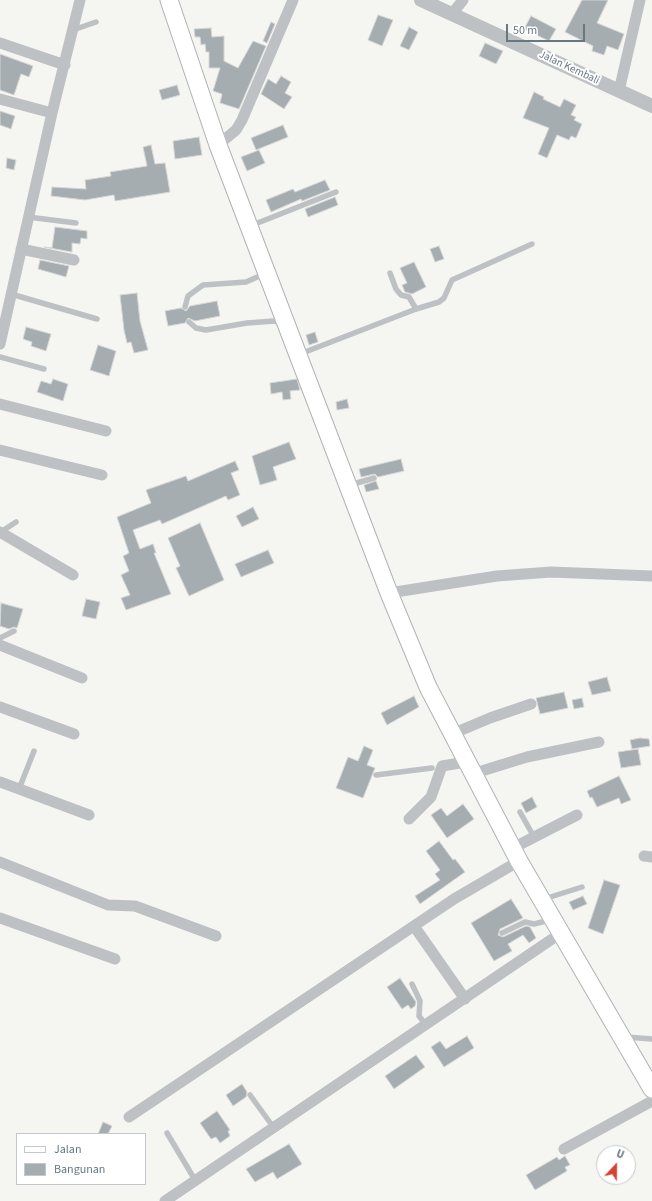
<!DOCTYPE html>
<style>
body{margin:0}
#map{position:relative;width:652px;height:1201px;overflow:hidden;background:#f5f5f2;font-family:"Source Sans 3",sans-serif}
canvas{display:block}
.legend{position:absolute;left:16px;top:1133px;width:130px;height:52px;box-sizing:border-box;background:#fff;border:1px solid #c2c9cd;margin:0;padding:5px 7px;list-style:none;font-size:12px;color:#677881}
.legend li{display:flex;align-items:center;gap:8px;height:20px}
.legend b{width:20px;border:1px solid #c2c9cd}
.north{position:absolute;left:596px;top:1145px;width:40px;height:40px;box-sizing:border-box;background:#fff;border:1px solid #c2c9cd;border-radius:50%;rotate:22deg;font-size:11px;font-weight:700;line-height:16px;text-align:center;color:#677881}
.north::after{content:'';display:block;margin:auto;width:14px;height:18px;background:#d44433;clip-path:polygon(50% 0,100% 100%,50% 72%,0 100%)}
.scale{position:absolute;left:506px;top:24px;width:79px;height:18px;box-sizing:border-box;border:2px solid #677881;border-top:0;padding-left:5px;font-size:12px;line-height:14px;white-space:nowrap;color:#677881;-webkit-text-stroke:3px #fff;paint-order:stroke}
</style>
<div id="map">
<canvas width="652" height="1201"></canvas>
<ul class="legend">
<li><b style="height:5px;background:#fff"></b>Jalan</li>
<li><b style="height:11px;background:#a5adb1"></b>Bangunan</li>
</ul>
<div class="north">U</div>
<div class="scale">50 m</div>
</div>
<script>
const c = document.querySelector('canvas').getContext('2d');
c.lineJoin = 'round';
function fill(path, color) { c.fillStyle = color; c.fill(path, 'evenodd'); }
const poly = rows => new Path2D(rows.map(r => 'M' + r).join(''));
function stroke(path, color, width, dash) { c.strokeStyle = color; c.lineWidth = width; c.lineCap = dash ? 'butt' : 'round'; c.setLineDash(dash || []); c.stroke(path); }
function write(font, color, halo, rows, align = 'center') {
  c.font = font + ' "Source Sans 3",sans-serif'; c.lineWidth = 4; c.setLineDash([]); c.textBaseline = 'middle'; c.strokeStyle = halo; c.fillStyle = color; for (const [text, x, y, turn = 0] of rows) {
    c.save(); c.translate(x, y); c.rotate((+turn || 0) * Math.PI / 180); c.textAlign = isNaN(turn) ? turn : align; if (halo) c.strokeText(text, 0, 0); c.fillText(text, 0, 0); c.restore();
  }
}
const building = poly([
 [582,0,608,0,597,23,624,34,618,50,607,46,604,55,592,51,593,46,565,32,582,0],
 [378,15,393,20,382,46,368,40,378,15],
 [531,16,556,29,549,41,524,29,531,16],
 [271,22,275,24,267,43,263,41,271,22],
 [409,27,418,32,409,50,400,46,409,27],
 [211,28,212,37,224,36,224,61,238,68,253,41,266,46,239,109,220,103,222,94,213,91,220,68,209,68,209,52,206,52,205,44,201,45,200,37,195,37,194,29,211,28],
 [485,43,503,51,496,64,479,56,485,43],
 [0,54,33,66,29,77,21,74,14,95,0,90,0,54],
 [281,76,291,82,285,93,292,97,284,109,261,94,268,79,276,84,281,76],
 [177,85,180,95,162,100,159,90,177,85],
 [534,92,544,97,543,99,560,107,564,99,576,105,571,115,576,117,574,120,582,124,576,138,571,136,569,140,557,135,547,158,538,154,549,128,523,118,534,92],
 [0,111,15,116,11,129,0,125,0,111],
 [283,125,288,137,256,150,251,138,283,125],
 [199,137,202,155,175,159,173,141,199,137],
 [151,145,155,164,165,163,170,192,115,201,114,195,85,200,51,196,52,187,86,189,85,180,111,176,110,172,147,166,143,147,151,145],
 [259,150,265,163,247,171,241,157,259,150],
 [7,158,16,160,14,170,6,168,7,158],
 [325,180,330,190,302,201,301,199,271,212,266,200,293,189,295,192,325,180],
 [335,197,338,205,308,217,305,209,335,197],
 [55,227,87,231,87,239,81,238,80,244,72,243,72,252,44,247,52,248,55,227],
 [439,246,444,259,435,262,430,249,439,246],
 [40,260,69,266,66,277,38,269,40,260],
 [414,262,426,287,412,294,405,292,402,285,407,283,400,268,414,262],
 [137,293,140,321,148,350,134,353,131,342,127,343,124,330,120,295,137,293],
 [217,301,220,316,195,321,188,318,185,323,168,326,165,311,181,308,186,311,190,306,217,301],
 [26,327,51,334,46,351,31,346,32,342,23,339,26,327],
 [315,332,318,342,309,345,306,335,315,332],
 [98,345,116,351,109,376,90,370,98,345],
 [53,379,68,384,63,401,37,392,41,381,51,384,53,379],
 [297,379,300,390,290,391,291,399,283,400,282,392,271,394,270,383,297,379],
 [347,399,349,408,337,410,336,402,347,399],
 [289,442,296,459,273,467,277,480,260,485,252,456,289,442],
 [401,459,404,471,378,477,375,474,361,477,359,469,401,459],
 [235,461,239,470,231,473,240,495,228,500,226,496,162,524,160,520,133,530,140,549,153,544,156,553,154,553,171,594,126,610,121,598,130,595,121,575,129,571,123,556,129,553,117,517,151,503,146,490,186,476,188,481,235,461],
 [376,481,379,489,366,492,364,485,376,481],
 [253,507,259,519,242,527,236,516,253,507],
 [200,523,224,580,189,596,176,568,180,566,168,538,200,523],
 [268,550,274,563,241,577,235,564,268,550],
 [86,599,100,602,96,619,82,616,86,599],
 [1,603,23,609,17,628,14,627,9,629,0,626,1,603],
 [607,677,611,691,592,695,588,682,607,677],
 [564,692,568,708,540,714,536,698,564,692],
 [414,696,419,707,387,725,381,713,414,696],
 [582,698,584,707,574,709,572,700,582,698],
 [640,738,649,739,650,746,632,749,630,740,640,738],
 [364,746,373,750,367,765,375,768,363,798,336,788,348,757,358,761,364,746],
 [638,749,641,765,621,768,618,752,638,749],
 [619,776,631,800,621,804,619,798,597,807,592,797,590,798,587,791,619,776],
 [532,797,537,807,526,813,521,803,532,797],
 [463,804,474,819,447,838,431,815,441,808,447,816,463,804],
 [439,841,453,860,455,859,465,872,420,904,415,896,440,880,435,874,440,870,426,851,439,841],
 [604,880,620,885,603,934,588,928,604,880],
 [583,896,587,904,573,910,569,902,583,896],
 [511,899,523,918,500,929,498,935,503,937,526,926,530,927,536,938,529,943,523,935,508,944,512,951,494,961,471,923,511,899],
 [400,978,416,1002,415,1006,411,1009,408,1005,402,1009,387,987,400,978],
 [467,1036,474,1048,444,1067,431,1047,440,1041,446,1049,467,1036],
 [416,1055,425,1067,394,1089,385,1076,416,1055],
 [242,1084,247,1092,246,1097,233,1106,226,1095,242,1084],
 [217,1111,230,1130,228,1131,230,1136,220,1143,216,1137,211,1139,200,1123,217,1111],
 [103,1122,112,1126,108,1134,98,1134,103,1122],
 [289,1144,302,1164,277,1179,273,1172,255,1182,246,1169,289,1144],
 [565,1156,570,1165,565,1167,567,1171,535,1190,526,1175,557,1157,559,1160,565,1156]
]);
fill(building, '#a5adb1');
stroke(building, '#d7d6d5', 1);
const primary = poly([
 [169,0,218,145,298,355,389,593,428,687,519,861,652,1089]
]);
stroke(primary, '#aeb4b7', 19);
stroke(poly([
 [73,30,96,22],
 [28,217,76,223],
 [250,226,336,192],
 [390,273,396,289,401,295,409,297,416,309],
 [11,294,97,319],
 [185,307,188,296,203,285,246,282,264,274],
 [189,322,196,328,206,330,247,323,274,321,282,323],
 [300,354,416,309,439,302,444,298,452,280,532,244],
 [0,357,44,369],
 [350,485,374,478],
 [1,532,16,522],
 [0,638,14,631],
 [376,775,432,768],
 [19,789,34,751],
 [520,812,534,837],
 [544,899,582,887],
 [502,933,525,922,534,924,550,920],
 [412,984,420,1001,419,1016,426,1025],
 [626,1037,652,1039],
 [250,1095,274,1128],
 [167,1133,195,1180]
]), '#bdc1c4', 5.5);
stroke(poly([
 [452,14,463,0],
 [0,43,65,65],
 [619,91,640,0],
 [0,99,52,113],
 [218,145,236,130,242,120,293,0],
 [21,249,74,260],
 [0,344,52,113,80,0],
 [0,404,106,431],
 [0,450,102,475],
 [0,532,73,575],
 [389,593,497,576,551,572,652,576],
 [0,645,82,678],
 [0,707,74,734],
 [452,734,490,718,531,704],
 [472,774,527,757,599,742],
 [0,782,89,815],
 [409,819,431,797,442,766,466,762],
 [513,848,577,815],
 [644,856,652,857],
 [0,862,108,905,135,906,216,936],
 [0,918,115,959],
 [414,926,465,999],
 [129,1117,454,899,519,861],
 [564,1149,652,1101],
 [165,1201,561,933]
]), '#bdc1c4', 11);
stroke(poly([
 [421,0,652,106]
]), '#bdc1c4', 14);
stroke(primary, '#fff', 17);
write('11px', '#677881', '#fff', [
 ["Jalan Kembali",569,68,25]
]);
</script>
